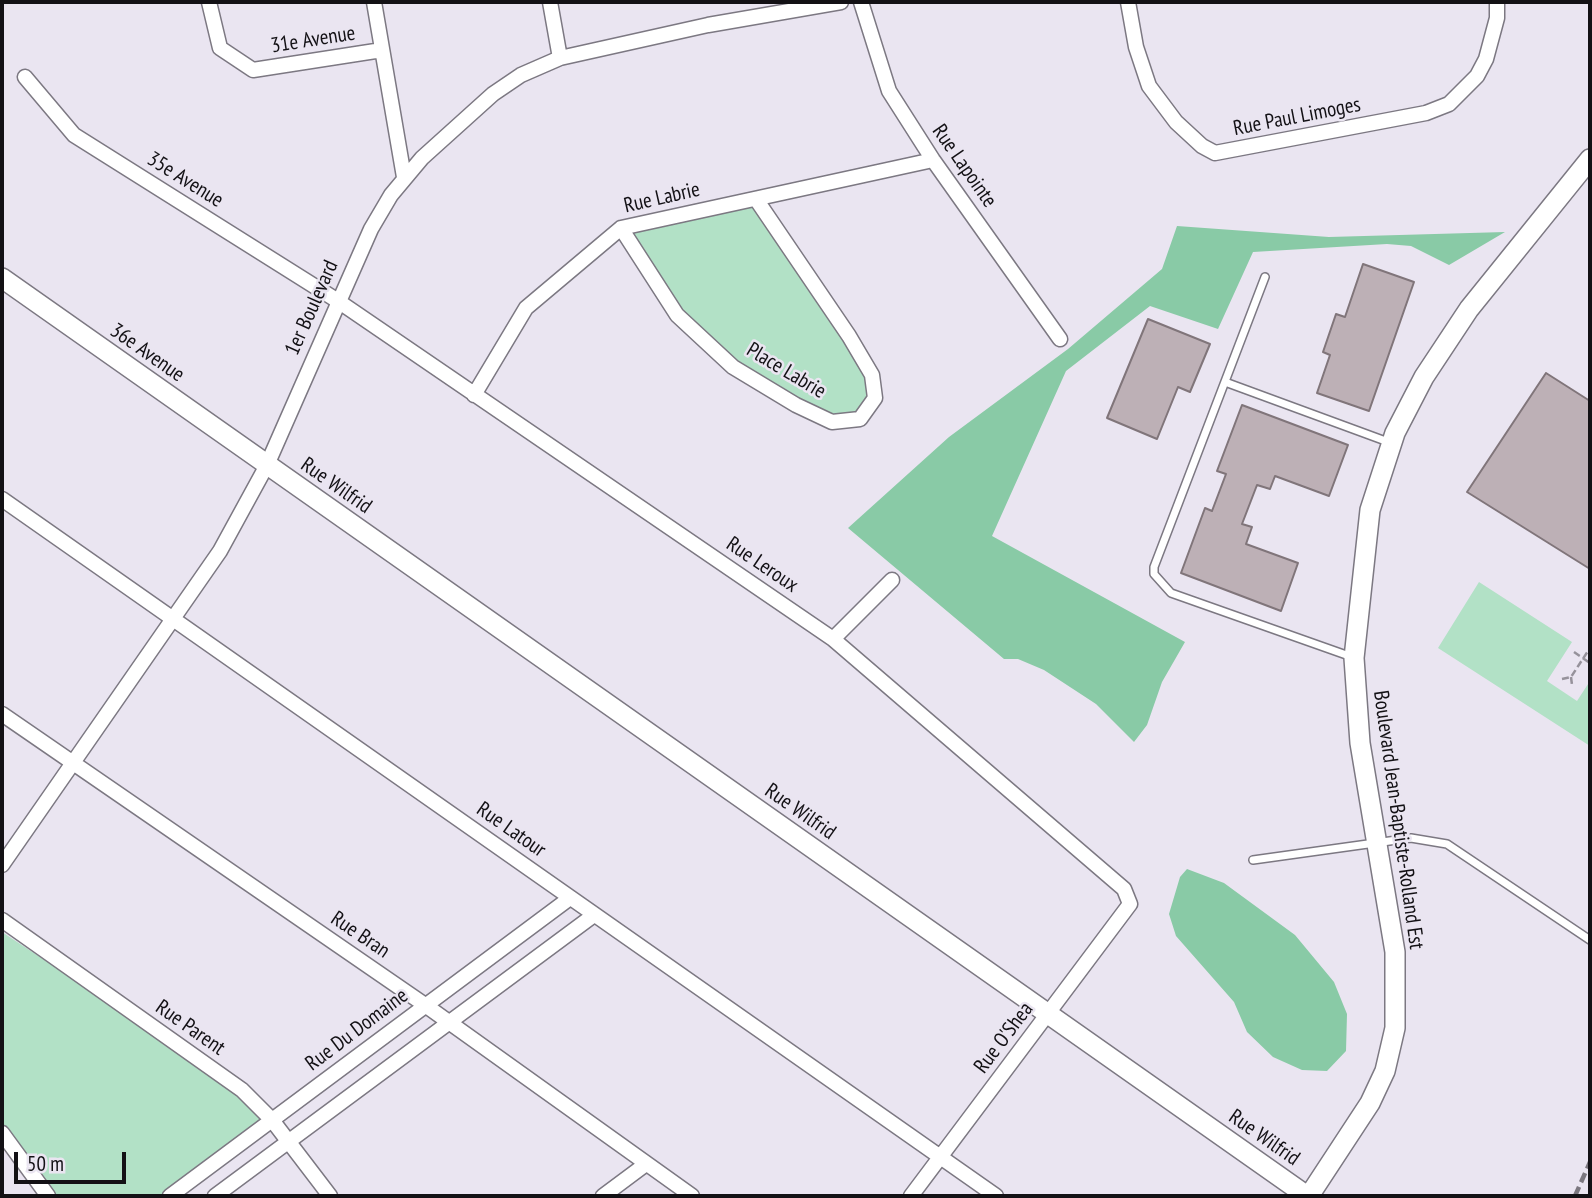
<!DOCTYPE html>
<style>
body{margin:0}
#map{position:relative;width:1592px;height:1198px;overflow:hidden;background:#eae5f1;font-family:"PT Sans Narrow",sans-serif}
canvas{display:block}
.frame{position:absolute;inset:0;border:4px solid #131115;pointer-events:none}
.scale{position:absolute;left:14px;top:1152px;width:112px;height:32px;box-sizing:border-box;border:4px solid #131115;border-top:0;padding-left:9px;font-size:21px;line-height:24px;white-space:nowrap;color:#131115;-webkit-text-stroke:5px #eae5f1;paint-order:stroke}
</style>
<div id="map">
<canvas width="1592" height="1198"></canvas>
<div class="frame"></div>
<div class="scale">50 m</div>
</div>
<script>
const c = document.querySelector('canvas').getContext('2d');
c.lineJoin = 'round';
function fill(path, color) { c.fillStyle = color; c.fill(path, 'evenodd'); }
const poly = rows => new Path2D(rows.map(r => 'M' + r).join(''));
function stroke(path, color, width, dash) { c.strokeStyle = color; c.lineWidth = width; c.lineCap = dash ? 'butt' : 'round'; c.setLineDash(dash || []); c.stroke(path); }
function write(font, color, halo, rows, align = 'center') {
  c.font = font + ' "PT Sans Narrow",sans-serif'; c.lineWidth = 5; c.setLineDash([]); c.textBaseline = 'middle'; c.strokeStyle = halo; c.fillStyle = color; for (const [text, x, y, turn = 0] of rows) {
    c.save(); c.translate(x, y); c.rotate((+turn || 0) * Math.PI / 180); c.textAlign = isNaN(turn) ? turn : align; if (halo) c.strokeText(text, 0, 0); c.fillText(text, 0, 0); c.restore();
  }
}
fill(poly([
 [756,199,849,336,875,398,860,419,832,422,733,367,677,315,621,228],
 [1479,582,1572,642,1547,681,1577,701,1590,681,1590,746,1438,648],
 [2,932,242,1090,272,1120,170,1196,51,1196,2,1125]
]), '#b2e1c6');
fill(poly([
 [1177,226,1329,237,1505,232,1449,265,1411,246,1387,244,1253,252,1218,329,1150,306,1066,371,992,536,1185,642,1162,682,1147,725,1134,742,1096,704,1044,670,1018,659,1004,659,848,528,949,437,1068,349,1162,269],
 [1187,869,1224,883,1295,935,1334,982,1347,1014,1346,1051,1327,1071,1302,1070,1273,1057,1247,1032,1234,1002,1176,936,1169,914,1180,877]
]), '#89caa6');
const building = poly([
 [1363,264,1414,282,1369,411,1317,393,1330,355,1323,352,1336,314,1345,317,1363,264],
 [1148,319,1210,344,1190,392,1178,387,1157,439,1107,418,1148,319],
 [1546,373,1590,401,1590,569,1467,492,1546,373],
 [1242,405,1348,445,1329,496,1275,476,1270,489,1257,485,1242,524,1252,527,1246,544,1298,563,1281,611,1181,573,1205,508,1212,511,1226,474,1217,471,1242,405]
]);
fill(building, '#bdb0b6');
stroke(building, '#80757a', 2);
const lane = poly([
 [1265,277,1154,567,1154,574,1171,593,1352,657],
 [1225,382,1391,443],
 [1253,860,1411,838,1447,844,1590,940]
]);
const street = poly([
 [209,2,220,48,253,70,382,50],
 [374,2,404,177],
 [550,2,560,58],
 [861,2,889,91,933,160,1060,339],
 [1128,2,1136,47,1149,86,1176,122,1202,146,1215,153,1426,113,1449,104,1477,76,1486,59,1497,18,1497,2],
 [25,77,74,135,338,301,833,639,1124,889,1130,904,911,1196],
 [621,228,677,315,733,367,796,405,832,422,860,419,875,398,872,375,849,336,756,199],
 [474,395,526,308,621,228,933,160],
 [2,499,996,1196],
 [833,639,892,580],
 [2,714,425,1005,692,1196],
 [2,865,220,551,267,465,371,229,391,195,422,158,493,94,521,75,560,58,708,25,841,2],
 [2,920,242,1090,272,1120,330,1196],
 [2,1133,48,1196],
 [170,1196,570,898],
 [215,1196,594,915],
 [603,1196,646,1164]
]);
const secondary = poly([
 [2,278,1307,1196],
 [1309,1196,1370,1103,1385,1071,1395,1028,1395,952,1360,743,1354,658,1370,510,1395,433,1424,377,1469,309,1590,159]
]);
stroke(lane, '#7c7882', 10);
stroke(street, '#7c7882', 17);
stroke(secondary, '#7c7882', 22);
stroke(poly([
 [1574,652,1590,663],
 [1571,677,1572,685],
 [1562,679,1571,677,1588,651]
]), '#96929b', 2.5, [7, 3.5]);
stroke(lane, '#fff', 7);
stroke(street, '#fff', 14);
stroke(secondary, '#fff', 19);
stroke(poly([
 [1575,1196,1590,1162]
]), '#7b777f', 4.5, [10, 5]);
write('21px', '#131115', '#eae5f1', [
 ["31e Avenue",313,40,-9],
 ["Rue Paul Limoges",1297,117,-11],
 ["Rue Lapointe",964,166,55],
 ["35e Avenue",185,180,32],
 ["Rue Labrie",662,198,-13],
 ["1er Boulevard",312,308,-66],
 ["36e Avenue",147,353,35],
 ["Place Labrie",786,371,31],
 ["Rue Wilfrid",336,486,35],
 ["Rue Leroux",762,565,34],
 ["Rue Wilfrid",800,812,35],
 ["Boulevard Jean-Baptiste-Rolland Est",1398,820,82],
 ["Rue Latour",511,830,35],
 ["Rue Bran",360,935,34],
 ["Rue Parent",190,1028,35],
 ["Rue Du Domaine",357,1030,-37],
 ["Rue O'Shea",1004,1038,-53],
 ["Rue Wilfrid",1264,1138,35]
]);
</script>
